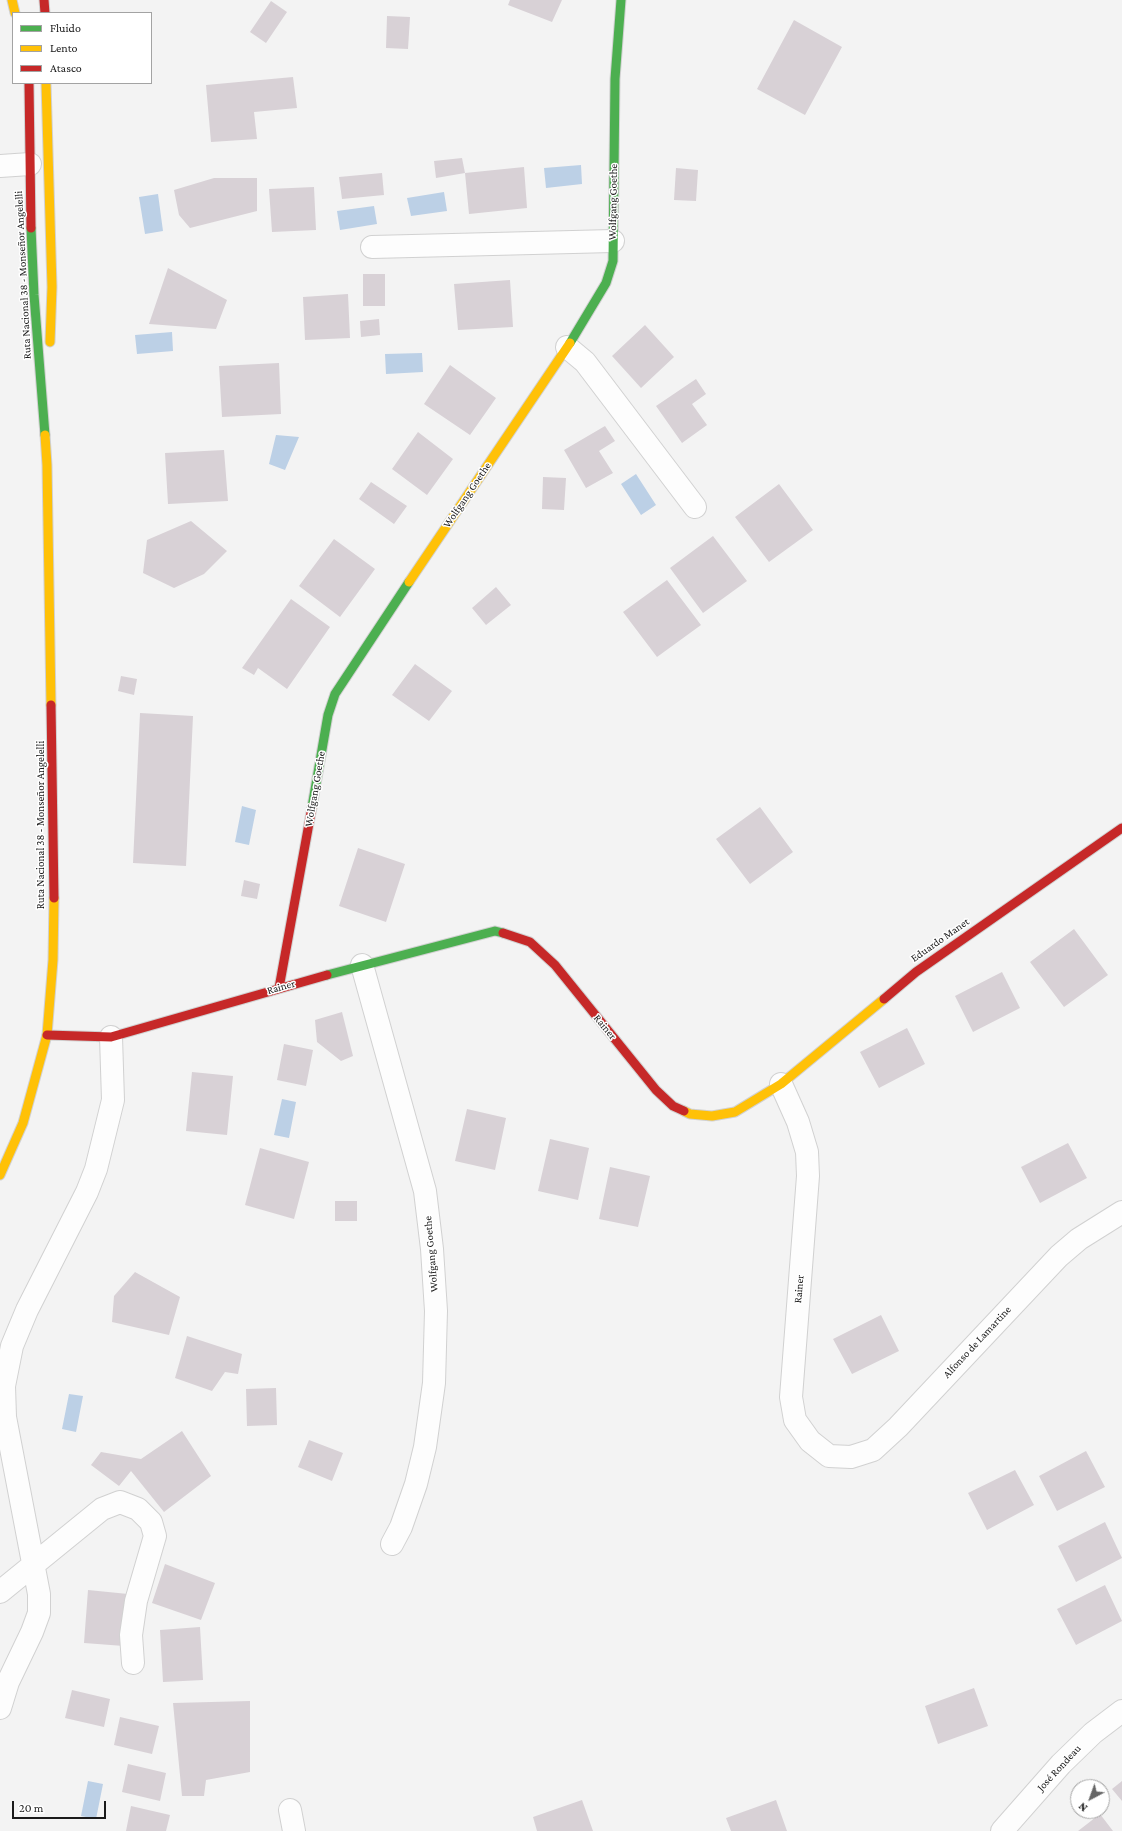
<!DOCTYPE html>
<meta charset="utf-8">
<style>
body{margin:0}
#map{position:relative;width:1122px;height:1831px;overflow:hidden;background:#f3f3f3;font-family:"Crimson Pro",serif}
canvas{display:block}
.legend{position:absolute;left:12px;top:12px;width:140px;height:72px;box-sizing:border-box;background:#fff;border:1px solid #a3a3a3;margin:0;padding:5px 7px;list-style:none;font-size:12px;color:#1a1a1a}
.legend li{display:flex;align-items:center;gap:8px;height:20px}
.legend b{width:20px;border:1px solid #a3a3a3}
.north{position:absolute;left:1070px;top:1779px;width:40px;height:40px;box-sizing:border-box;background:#fff;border:1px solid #a3a3a3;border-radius:50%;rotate:221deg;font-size:11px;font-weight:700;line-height:16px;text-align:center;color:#1a1a1a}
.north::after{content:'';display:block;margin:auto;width:14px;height:18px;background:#666;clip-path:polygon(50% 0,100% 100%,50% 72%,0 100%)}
.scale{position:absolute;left:12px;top:1801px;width:94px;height:18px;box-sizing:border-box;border:2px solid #1a1a1a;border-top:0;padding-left:5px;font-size:12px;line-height:14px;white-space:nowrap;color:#1a1a1a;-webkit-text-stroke:3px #fff;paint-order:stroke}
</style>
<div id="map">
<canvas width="1122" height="1831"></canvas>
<ul class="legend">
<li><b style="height:5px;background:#4caf50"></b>Fluido</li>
<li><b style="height:5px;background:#ffc107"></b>Lento</li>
<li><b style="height:5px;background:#c62828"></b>Atasco</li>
</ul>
<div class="north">N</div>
<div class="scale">20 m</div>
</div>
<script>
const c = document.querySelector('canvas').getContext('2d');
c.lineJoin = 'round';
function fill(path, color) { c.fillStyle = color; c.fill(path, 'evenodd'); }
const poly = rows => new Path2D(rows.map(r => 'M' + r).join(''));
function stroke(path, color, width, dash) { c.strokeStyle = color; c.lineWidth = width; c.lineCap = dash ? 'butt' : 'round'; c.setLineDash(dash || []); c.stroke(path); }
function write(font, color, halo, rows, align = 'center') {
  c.font = font + ' "Crimson Pro",serif'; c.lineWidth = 3; c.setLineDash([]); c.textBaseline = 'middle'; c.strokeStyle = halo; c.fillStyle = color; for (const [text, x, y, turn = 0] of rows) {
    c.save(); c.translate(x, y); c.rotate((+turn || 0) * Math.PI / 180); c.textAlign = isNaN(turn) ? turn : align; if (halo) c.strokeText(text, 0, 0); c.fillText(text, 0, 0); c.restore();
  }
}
fill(poly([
 [581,165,582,184,546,188,544,168],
 [444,192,447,211,411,216,407,198],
 [158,194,163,231,145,234,139,197],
 [374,206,377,224,340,230,337,211],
 [172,332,173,351,137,354,135,335],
 [422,353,423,372,386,374,385,354],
 [276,435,299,437,285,470,269,464],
 [636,474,656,505,641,515,621,484],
 [242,806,256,810,249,845,235,842],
 [282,1099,296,1102,289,1138,274,1135],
 [69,1394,83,1396,76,1432,62,1429],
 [88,1781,103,1784,96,1819,81,1816]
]), '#bcd0e6');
fill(poly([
 [510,0,562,0,552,22,508,5],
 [271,1,287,12,266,43,250,32],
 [387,16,410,17,408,49,386,48],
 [794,20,842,47,805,115,757,89],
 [293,77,297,108,254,112,257,139,211,142,206,85],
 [462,158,465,173,524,167,527,208,469,214,465,173,436,178,434,161],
 [676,168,698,170,696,201,674,200],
 [382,173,384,195,342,199,339,177],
 [214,178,257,178,257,211,190,228,179,215,174,190],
 [314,187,316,230,272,232,269,189],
 [168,268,227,300,216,329,149,324],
 [363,274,385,274,385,306,363,306],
 [510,280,513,327,458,330,454,284],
 [348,294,350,338,305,340,303,297],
 [379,319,380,335,361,337,360,321],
 [645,325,674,357,641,388,612,356],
 [279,363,281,414,222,417,219,366],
 [450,365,496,398,470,435,424,404],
 [696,379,706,394,692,404,707,425,682,443,656,406],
 [605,426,615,441,599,451,613,473,586,488,564,450],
 [418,432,453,459,427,495,392,469],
 [224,450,228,501,168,504,165,453],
 [543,477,566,478,564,510,542,509],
 [371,482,407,506,394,524,359,499],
 [779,484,813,530,769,562,735,517],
 [191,521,227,551,204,574,174,588,143,573,147,540],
 [713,536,747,581,703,613,670,568],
 [334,539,375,569,340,617,299,586],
 [667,580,701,625,657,657,623,612],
 [496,587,511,605,486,625,472,608],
 [291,599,330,627,287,689,258,668,254,675,242,668],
 [415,664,452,691,429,721,392,695],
 [121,676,137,679,134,695,118,691],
 [140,713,193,716,186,866,133,863],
 [760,807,793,852,750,884,716,839],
 [358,848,405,864,386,922,339,906],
 [244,880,260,884,257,899,241,896],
 [1074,929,1108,975,1064,1007,1030,962],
 [1002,972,1020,1008,973,1032,955,996],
 [342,1012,353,1056,341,1061,317,1042,315,1020],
 [907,1028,925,1064,879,1088,860,1052],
 [284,1044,313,1050,306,1086,277,1080],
 [192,1072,233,1076,227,1135,186,1131],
 [467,1109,506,1118,495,1170,455,1161],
 [550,1139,589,1148,578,1200,538,1191],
 [1068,1143,1087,1178,1040,1203,1021,1167],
 [260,1148,309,1162,294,1219,245,1205],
 [610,1167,650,1176,638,1227,599,1219],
 [335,1201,357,1201,357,1221,335,1221],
 [135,1272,180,1297,169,1335,112,1322,114,1296],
 [881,1315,899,1351,852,1374,833,1339],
 [187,1336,242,1354,238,1374,225,1372,212,1391,175,1378],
 [276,1388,277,1425,247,1426,246,1389],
 [182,1431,211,1476,164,1512,131,1471,119,1486,91,1465,101,1452,141,1459],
 [309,1440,343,1453,332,1481,298,1467],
 [1086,1451,1105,1487,1057,1511,1039,1476],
 [1015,1470,1034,1505,987,1530,968,1493],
 [1105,1522,1122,1558,1076,1582,1058,1546],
 [165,1564,215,1583,201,1620,152,1603],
 [1105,1585,1122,1621,1076,1645,1057,1609],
 [88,1590,128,1594,124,1646,84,1643],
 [200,1627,203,1680,163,1682,160,1630],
 [974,1688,988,1726,938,1744,925,1706],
 [72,1690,110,1699,104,1727,65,1718],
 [250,1701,250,1772,206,1780,204,1796,182,1796,173,1703],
 [120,1717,159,1726,152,1754,114,1745],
 [128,1764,166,1773,160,1801,122,1792],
 [1122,1781,1122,1801,1112,1789],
 [582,1800,593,1831,537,1831,533,1817],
 [776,1800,787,1831,731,1831,726,1818],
 [131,1806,170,1815,166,1831,126,1831],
 [1100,1814,1113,1831,1078,1831]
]), '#d8d1d6');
const street = poly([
 [0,166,30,164],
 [372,247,613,241],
 [567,347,585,362,695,507],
 [362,965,425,1191,432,1249,436,1311,434,1383,425,1447,416,1484,401,1527,392,1544],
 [781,1084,798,1122,807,1152,808,1176,791,1397,795,1420,810,1441,829,1456,851,1457,873,1450,898,1427,1059,1256,1079,1239,1122,1212],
 [0,1592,102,1509,120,1502,138,1509,151,1522,155,1536,136,1601,131,1635,133,1663],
 [0,1708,8,1682,32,1632,39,1613,39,1594,5,1417,4,1386,12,1346,27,1310,87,1192,96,1169,113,1100,111,1037],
 [290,1810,294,1831],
 [1002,1831,1061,1764,1093,1733,1122,1711]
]);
const fast = poly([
 [31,228,34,295,45,435],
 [570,343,606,283,613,261,615,79,621,0],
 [312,807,328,715,335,694,409,582],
 [327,975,495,931,503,933]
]);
const slow = poly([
 [12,0,15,13],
 [46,83,52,287,50,342],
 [45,435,47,465,51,705],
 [409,582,570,343],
 [684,1111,690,1114,712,1116,735,1112,781,1084,884,999],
 [0,1175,23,1123,47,1035,53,960,54,898]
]);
const jam = poly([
 [44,0,45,13],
 [29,83,31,228],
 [51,705,54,898],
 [503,933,530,942,555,965,656,1090,673,1106,684,1111],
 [279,988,312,807],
 [884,999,916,972,1122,828],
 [47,1035,111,1037,327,975]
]);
stroke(street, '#d1d1d1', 24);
stroke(fast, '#d1d1d1', 11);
stroke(slow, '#d1d1d1', 11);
stroke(jam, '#d1d1d1', 11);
stroke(street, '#fdfdfd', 22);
stroke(fast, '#4caf50', 9);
stroke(slow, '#ffc107', 9);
stroke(jam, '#c62828', 9);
write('11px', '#1a1a1a', '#fff', [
 ["Wolfgang Goethe",613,202,-89],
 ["Ruta Nacional 38 - Monseñor Angelelli",23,275,-93],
 ["Wolfgang Goethe",467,495,-56],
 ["Wolfgang Goethe",315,789,-80],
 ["Ruta Nacional 38 - Monseñor Angelelli",41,825,-90],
 ["Eduardo Manet",940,940,-35],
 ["Rainer",281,987,-16],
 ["Rainer",605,1027,51],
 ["Wolfgang Goethe",431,1254,-95],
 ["Rainer",799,1289,-85],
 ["Alfonso de Lamartine",977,1342,-47],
 ["José Rondeau",1059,1768,-47]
]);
</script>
